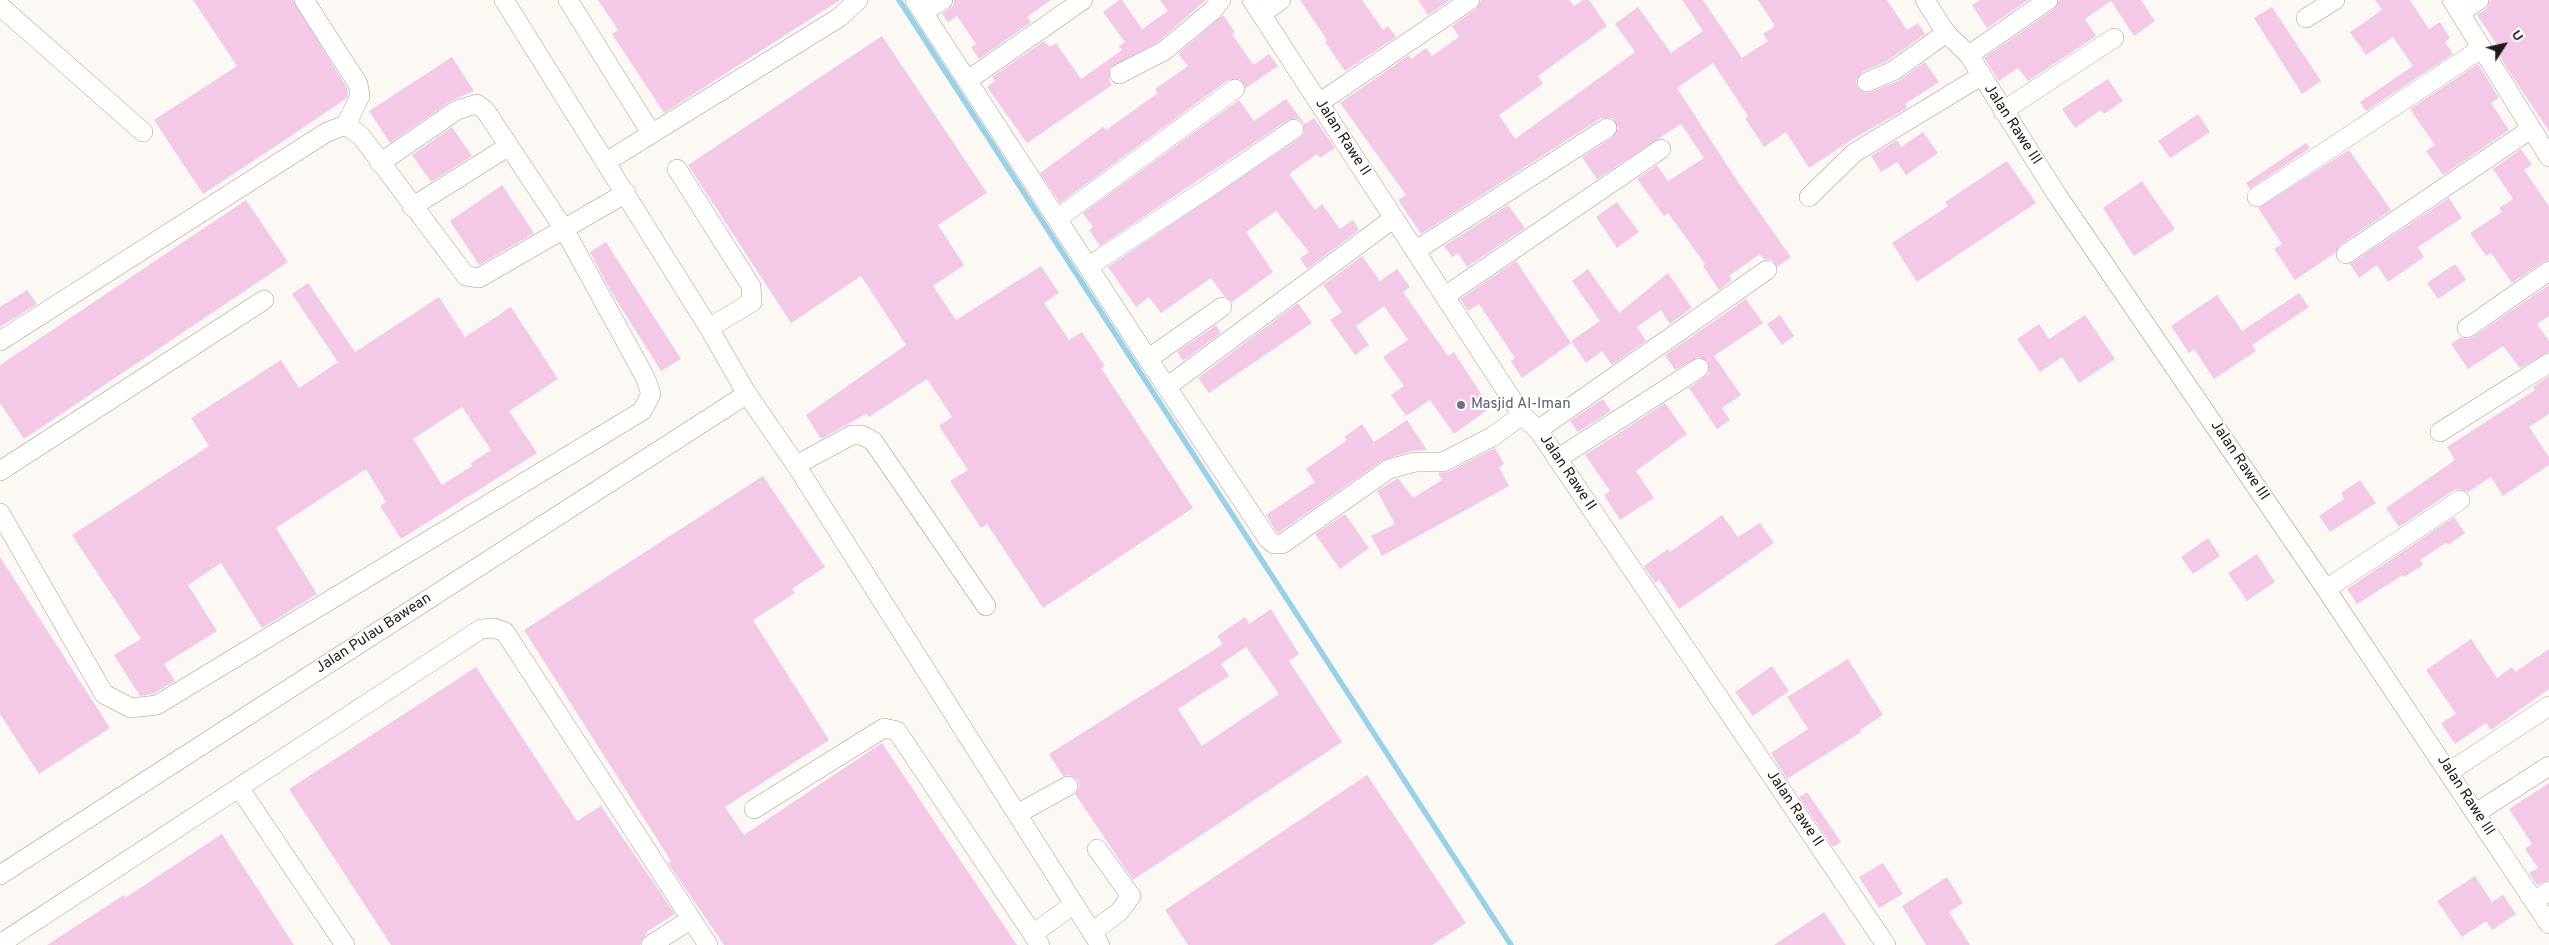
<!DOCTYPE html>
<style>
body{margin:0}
#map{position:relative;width:2549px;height:945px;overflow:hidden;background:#fcf9f5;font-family:Overpass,sans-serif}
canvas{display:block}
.north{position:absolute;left:2479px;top:20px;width:50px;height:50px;-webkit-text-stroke:4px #fff;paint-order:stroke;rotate:55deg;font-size:14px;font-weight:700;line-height:20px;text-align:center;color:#211c13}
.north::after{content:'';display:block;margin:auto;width:18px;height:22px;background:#211c13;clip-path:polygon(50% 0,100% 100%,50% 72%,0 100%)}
</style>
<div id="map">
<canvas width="2549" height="945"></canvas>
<div class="north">U</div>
</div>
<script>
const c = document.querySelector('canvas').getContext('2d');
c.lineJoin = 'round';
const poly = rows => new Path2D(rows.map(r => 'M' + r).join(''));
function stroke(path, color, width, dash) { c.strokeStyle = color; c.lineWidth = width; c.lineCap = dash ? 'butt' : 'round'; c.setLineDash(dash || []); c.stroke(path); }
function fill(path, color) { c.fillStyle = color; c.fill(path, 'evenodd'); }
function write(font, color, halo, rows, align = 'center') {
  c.font = font + ' Overpass,sans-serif'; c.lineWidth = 4; c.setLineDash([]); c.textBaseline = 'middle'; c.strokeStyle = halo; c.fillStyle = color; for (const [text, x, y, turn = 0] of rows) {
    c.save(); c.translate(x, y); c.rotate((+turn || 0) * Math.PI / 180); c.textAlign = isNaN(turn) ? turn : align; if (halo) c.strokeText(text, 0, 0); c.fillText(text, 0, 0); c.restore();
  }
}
stroke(poly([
 [899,0,1511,945]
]), '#9bd1e6', 5.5);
fill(poly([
 [193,0,293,0,347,88,348,94,347,98,279,144,203,194,154,120,237,66],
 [598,0,840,0,664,113,612,34,618,30],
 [954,0,1051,0,1027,17,1031,22,979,59,971,47,976,44,957,16,948,22,942,14,953,6],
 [1119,0,1122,0,1142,29,1168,11,1160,0,1206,0,1158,42,1110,68,1109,80,1112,85,1027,143,987,87,995,81,992,77,1044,41,1050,47,1056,43,1081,79,1122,50,1119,46,1125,42,1103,12],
 [1300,0,1362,0,1383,30,1388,26,1396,37,1345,71,1325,42,1327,40],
 [1418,0,1450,0,1428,15],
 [1481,0,1569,0,1574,6,1583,0,1589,0,1607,26,1538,76,1543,84,1499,115,1515,139,1635,52,1615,24,1638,7,1671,53,1703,31,1682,0,1703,0,1742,58,1768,41,1763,34,1775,26,1758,0,1887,0,1907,30,1918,23,1925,34,1887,61,1862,72,1856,80,1857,87,1865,93,1871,92,1898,81,1925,62,1939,82,1905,104,1907,108,1853,139,1809,168,1786,132,1764,147,1745,118,1748,116,1713,63,1677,88,1736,179,1791,257,1777,267,1772,260,1764,259,1760,254,1729,276,1732,280,1719,290,1703,266,1705,264,1668,213,1664,216,1637,179,1657,165,1668,181,1704,158,1681,124,1597,179,1582,157,1613,137,1618,128,1613,118,1601,118,1421,234,1398,200,1406,195,1340,103,1409,55,1411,59,1426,48,1432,56,1459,37,1452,26,1476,9],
 [1980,0,2028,0,1987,28,1972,5],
 [2059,0,2141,0,2155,21,2134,36,2111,1,2085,19,2096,36,2028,81,2018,68,1999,81,1984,58,2054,9],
 [2375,0,2410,0,2429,29,2440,22,2450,38,2445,42,2453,54,2366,111,2360,102,2413,66,2393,37,2366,55,2350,32,2382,10],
 [2490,0,2549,0,2549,131,2518,85,2494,47,2497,45,2477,15,2486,9],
 [2272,7,2321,81,2302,94,2254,18],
 [1223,15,1235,32,1232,34,1252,63,1255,64,1269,54,1278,66,1246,88,1240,79,1228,80,1060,203,1040,173,1103,127,1106,130,1158,93,1155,89,1188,66,1178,54],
 [882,36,987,193,938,225,964,265,933,286,956,320,1041,266,1059,293,1044,303,1069,340,1082,332,1105,366,1101,368,1193,508,1043,608,987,524,981,528,950,481,968,470,939,426,952,417,927,379,869,417,866,414,821,439,806,415,906,345,861,276,791,323,688,165],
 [452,57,474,91,451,101,390,143,369,111],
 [2478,64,2499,98,2491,103,2509,130,2443,175,2426,151,2435,145,2410,109],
 [2108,79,2123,101,2104,114,2101,110,2075,128,2062,109],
 [1286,99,1305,124,1314,118,1335,148,1320,158,1317,154,1289,174,1315,210,1322,204,1340,229,1353,220,1359,230,1307,269,1300,258,1309,252,1276,211,1246,232,1273,272,1232,302,1224,296,1211,278,1161,313,1149,297,1136,307,1108,267,1300,138,1304,133,1304,123,1298,119,1288,120,1100,246,1089,230,1093,227,1083,213,1239,100,1254,121],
 [2198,114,2210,132,2170,158,2158,141],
 [452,127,472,156,431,182,412,155],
 [1923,132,1938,153,1906,175,1897,162,1881,172,1871,156,1897,140,1901,147],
 [2306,143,2310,148,2250,189,2246,183],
 [2521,149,2532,165,2524,170,2549,206,2549,260,2543,262,2512,283,2491,253,2486,256,2470,233,2502,212,2499,208,2513,199,2493,169],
 [2349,150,2391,210,2340,245,2335,253,2295,280,2274,249,2282,244,2258,208],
 [2007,161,2036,203,1917,282,1892,243,1948,206,1945,202],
 [2142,181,2175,229,2134,256,2103,208],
 [502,185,534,233,479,265,450,221],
 [2449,198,2462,218,2418,247,2424,257,2388,282,2377,265,2359,278,2350,264],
 [246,200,288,262,24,439,0,403,0,365],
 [1617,202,1639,232,1617,248,1596,217],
 [1508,205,1525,228,1467,267,1458,253,1452,257,1444,246],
 [606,242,681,359,661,371,610,290,590,252],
 [1362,256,1380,281,1397,269,1410,287,1403,292,1448,356,1454,352,1490,408,1454,434,1430,400,1406,416,1391,395,1404,386,1383,357,1408,340,1384,306,1356,326,1369,345,1355,355,1330,320,1342,312,1323,285],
 [1516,261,1571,343,1522,378,1511,361,1515,358,1479,304,1468,311,1460,299],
 [2455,264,2466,280,2438,299,2427,283],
 [1588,269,1619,313,1668,273,1692,308,1670,324,1661,310,1637,327,1646,341,1612,365,1602,351,1586,363,1571,341,1600,321,1572,281],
 [308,283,355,352,439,297,465,337,511,307,558,379,509,411,537,453,401,539,380,506,386,502,366,469,276,528,317,594,262,628,221,563,188,585,217,631,164,664,175,681,153,694,140,696,114,655,141,639,72,535,209,446,191,418,281,360,299,388,338,362,292,294],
 [462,407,491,450,471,463,472,466,442,485,413,439],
 [2549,285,2549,316,2537,324,2549,341,2549,352,2520,368,2503,346,2468,369,2451,344,2461,337,2467,339,2473,337],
 [27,290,37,304,0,327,0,307],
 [2299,293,2309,307,2252,345,2256,351,2214,379,2194,349,2189,353,2171,326,2217,295,2242,331],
 [1746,299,1763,323,1714,356,1741,395,1722,408,1730,420,1717,429,1689,388,1709,374,1708,362,1698,357,1675,370,1665,355],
 [1298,303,1312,323,1209,393,1198,378],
 [1780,315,1794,336,1782,345,1767,324],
 [2085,315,2115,359,2079,383,2062,357,2040,372,2017,339,2039,324,2049,339],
 [1216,325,1221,333,1183,361,1177,352],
 [2549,376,2549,414,2529,427,2549,457,2549,465,2503,496,2491,477,2468,492,2460,489,2454,490,2399,527,2386,508,2455,460,2447,447,2535,390,2533,387],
 [1603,399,1611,411,1578,432,1570,421],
 [1665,403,1687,434,1636,471,1654,498,1620,520,1604,495,1610,491,1585,455],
 [1407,420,1427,450,1412,451,1383,460,1278,533,1276,531,1266,515,1315,482,1306,469,1347,440,1344,437,1362,424,1374,442],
 [1495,448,1504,464,1499,467,1509,486,1382,556,1371,536,1395,524,1377,491,1398,478,1413,498,1442,480,1438,473,1448,472],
 [763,476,825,567,792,589,795,593,753,620,829,740,725,807,744,835,882,743,1017,945,724,945,668,863,671,861,524,630],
 [2360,480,2376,503,2330,532,2319,516,2344,499,2341,493],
 [1345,514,1369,548,1340,569,1315,534],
 [1722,515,1738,537,1760,523,1774,543,1679,609,1659,580,1655,583,1644,566,1668,549,1670,552],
 [2454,517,2465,533,2448,545,2446,543,2420,560,2423,565,2404,577,2403,575,2357,604,2347,589],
 [2208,538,2220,556,2193,574,2181,557],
 [2257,554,2275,582,2247,601,2228,573],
 [0,557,110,728,39,774,0,714],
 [1271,609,1299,654,1289,661,1342,742,1133,880,1075,794,1079,787,1078,780,1069,775,1063,776,1049,754,1223,644,1217,636,1245,617,1249,624],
 [1246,647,1279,694,1202,746,1178,709,1229,676,1221,664],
 [2471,639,2497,678,2512,667,2515,672,2549,649,2549,689,2491,730,2486,723,2455,744,2441,723,2456,714,2426,670],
 [1848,659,1883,715,1860,730,1861,732,1787,779,1771,753,1808,729,1787,697],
 [1772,666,1789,691,1753,716,1735,692],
 [476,667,577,821,601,806,675,914,648,931,640,945,391,945,289,789],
 [1367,775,1466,923,1432,945,1188,945,1165,910],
 [2549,783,2549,880,2537,885,2529,873,2538,868,2525,849,2532,844,2509,809],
 [1807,792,1841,842,1833,847,1799,797],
 [222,834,294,945,47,945,124,895,125,898],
 [1883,863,1903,894,1879,908,1859,877],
 [2475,876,2492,902,2503,895,2516,914,2492,930,2486,921,2462,937,2437,901],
 [1947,877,1963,903,1949,912,1970,945,1926,945,1902,906],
 [1824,912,1846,945,1774,945]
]), '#f4c8e7');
const minor = poly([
 [304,0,358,84,360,96,346,125],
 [504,0,709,328,747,394,796,465,1100,945],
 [568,0,651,133],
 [915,0,1148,359,1268,539,1274,544,1282,544,1389,469,1415,462,1443,462,1492,437,1522,415],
 [1252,0,1522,415,1538,430,1886,945],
 [1925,0,1946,33,1969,55,2057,195,2326,589,2549,924],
 [2452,0,2549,157],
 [0,6,143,132],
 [924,12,943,0],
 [2460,13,2479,0],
 [1261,14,1281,0],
 [2306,18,2335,0],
 [1969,55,2048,0],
 [1119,74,1164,51,1212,11,1221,0],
 [968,80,1083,0],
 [1867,82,1893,71,1946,33],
 [1319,103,1470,0],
 [2003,111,2114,38],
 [606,162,840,17,858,0],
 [677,169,751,286,752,302,709,328],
 [1809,197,1854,153,1981,76],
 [2257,197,2482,48],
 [412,207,509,146],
 [1058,218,1235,89],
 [1415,251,1607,128],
 [2346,254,2531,129],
 [1089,266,1205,190,1294,129],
 [1445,296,1661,149],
 [2467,328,2549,271],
 [0,341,327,132,346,125,361,136,466,276,479,278,626,193],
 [1148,359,1222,307],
 [1168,386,1394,218],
 [1538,430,1767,270],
 [2440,432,2549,363],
 [1557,459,1699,368],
 [796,465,852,435,861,435,873,441,986,606],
 [0,471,264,300],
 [0,513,104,694,131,708,157,705,642,411,651,394,645,377,564,229,485,110,477,104,457,110,380,163],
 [2326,589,2460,500],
 [2449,772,2549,706],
 [240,789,345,945],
 [754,809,884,728,897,731,1040,945],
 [2476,813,2549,766],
 [1017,814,1068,786],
 [0,875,747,394],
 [2534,901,2549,891],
 [1092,932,1119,912,1131,896,1097,849],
 [1033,934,1074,904],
 [0,944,481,629,494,628,505,632,708,945],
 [651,945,691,919]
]);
stroke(minor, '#aa9c86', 20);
stroke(minor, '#fff', 19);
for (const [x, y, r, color] of [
 [1461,405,5,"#6b7280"]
]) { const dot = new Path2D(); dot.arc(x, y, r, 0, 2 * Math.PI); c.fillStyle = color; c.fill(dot); stroke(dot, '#fff', 2); }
write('15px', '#211c13', '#fff', [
 ["Jalan Rawe III",2012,125,57],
 ["Jalan Rawe II",1342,138,57],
 ["Jalan Rawe III",2239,461,56],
 ["Jalan Rawe II",1567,473,56],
 ["Jalan Pulau Bawean",374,634,-33],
 ["Jalan Rawe III",2465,796,57],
 ["Jalan Rawe II",1794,809,56]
]);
write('15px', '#5b616d', '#fff', [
 ["Masjid Al-Iman",1471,405]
], 'left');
</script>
